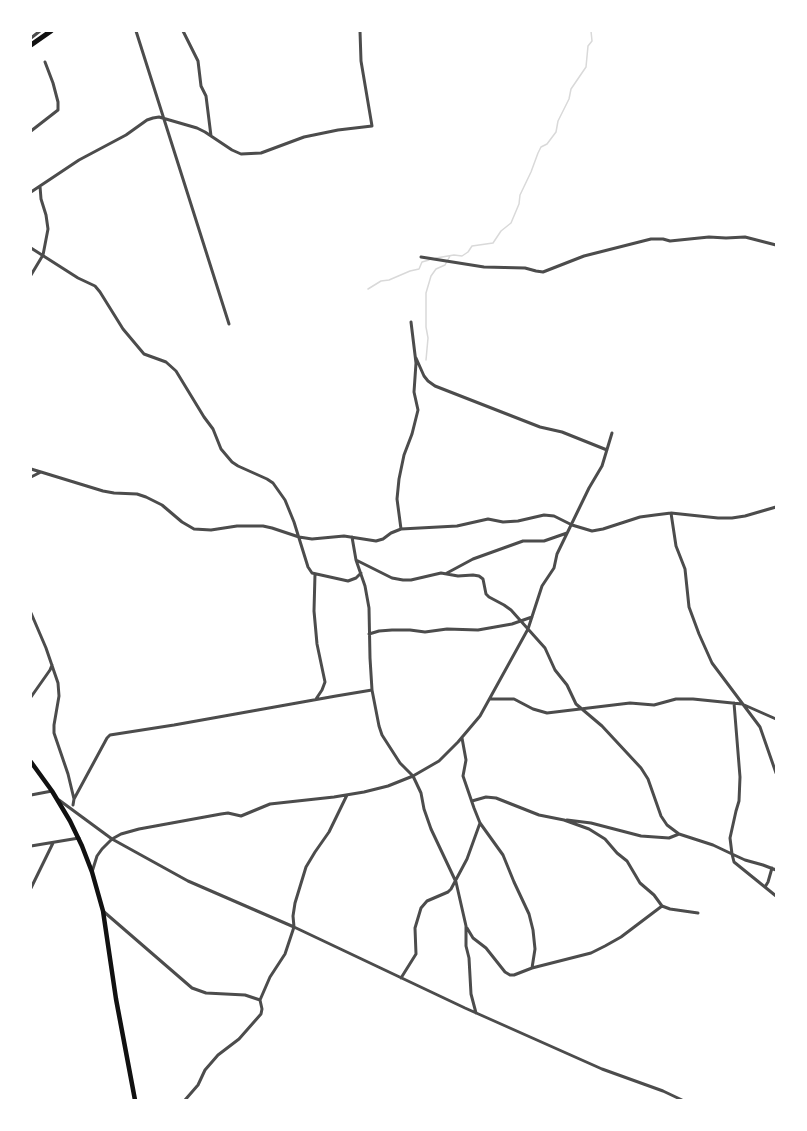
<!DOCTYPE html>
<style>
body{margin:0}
#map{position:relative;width:807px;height:1131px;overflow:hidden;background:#fff;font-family:"DM Sans",sans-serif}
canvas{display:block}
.frame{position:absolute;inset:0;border:32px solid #fff;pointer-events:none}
</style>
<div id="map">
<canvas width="807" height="1131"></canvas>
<div class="frame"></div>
</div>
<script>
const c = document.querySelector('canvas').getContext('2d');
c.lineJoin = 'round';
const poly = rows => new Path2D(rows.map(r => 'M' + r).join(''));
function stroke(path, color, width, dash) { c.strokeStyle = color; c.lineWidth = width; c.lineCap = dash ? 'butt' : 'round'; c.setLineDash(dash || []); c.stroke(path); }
stroke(poly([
 [436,258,454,255,462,256,468,252,472,246,493,243,501,231,511,223,519,204,520,195,531,172,538,153,541,147,547,144,556,132,558,121,569,99,571,89,586,67,588,46,592,41,591,31],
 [368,289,381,281,389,280,410,271,419,269,422,262,429,260],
 [426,360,428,338,426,327,426,293,431,276,436,269,445,265,450,256]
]), '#d9d9d9', 1.5);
stroke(poly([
 [136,31,229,324],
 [183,31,198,61,201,86,206,96,211,136],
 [31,38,40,31],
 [31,131,58,110,58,102,53,83,45,62],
 [31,192,79,160,126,135,147,120,153,118,159,117,197,128,205,132,232,150,241,154,261,153,304,137,338,130,372,126,361,61,360,31],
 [31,248,78,278,95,286,100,292,123,329,144,354,166,362,176,371,204,417,213,429,221,449,232,462,238,466,267,479,273,483,285,500,294,522,308,567,312,573,348,581,356,578,361,573],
 [421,257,484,267,525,268,536,271,543,272,584,256,651,239,663,239,670,241,709,237,726,238,745,237,776,245],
 [31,275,43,255,48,229,46,215,41,199,40,186],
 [416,358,424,376,428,381,435,386,540,427,562,432,607,450],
 [31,469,41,472],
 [31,477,41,472,103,491,114,493,137,494,146,497,162,505,182,522,194,529,211,530,237,526,263,526,272,528,299,537,312,539,344,536,376,541,383,539,391,533,401,529,457,526,488,519,503,522,518,521,544,515,554,516,572,525,592,531,603,529,640,517,655,515,671,513,718,518,732,518,745,516,776,507],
 [671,513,676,546,685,569,689,607,699,634,712,663,760,727,776,773],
 [401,529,397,499,399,479,404,455,412,434,418,410,414,392,416,363,411,322],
 [352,537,356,560,392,578,403,580,411,580,441,573,458,576,473,575,479,576,483,579,486,594,489,597,504,605,511,610,545,648,555,670,567,685,576,704,602,726,641,768,648,779,661,816,667,825,679,834,713,845,732,854,734,862,776,896],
 [356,560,365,586,369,608,370,658,372,690],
 [447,573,473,559,523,541,544,541,567,533],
 [315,574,314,611,317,644,325,682,322,690,316,699],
 [31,613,46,648,58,683,59,696,54,725,54,733,68,774,74,799,73,805],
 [369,634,379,631,392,630,410,630,425,632,447,629,478,630,512,624,532,617],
 [31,697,50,670,52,665],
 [490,699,514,699,533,709,547,713,630,703,654,705,676,699,693,699,742,704,776,719],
 [734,703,740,777,739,801,736,811,730,838,732,854,745,860,763,865,776,870],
 [462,738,466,760,463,776,474,808,480,823,503,855,514,882,529,914,533,930,535,949,532,968],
 [31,795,52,791],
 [74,799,107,738,110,735,174,725,336,696,372,690,379,726,382,735,400,763,413,776,421,793,424,809,431,829,456,882,466,926,466,946,469,958,471,994,476,1013],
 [59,800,112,839,188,881,294,927,465,1008,602,1069,663,1091,682,1100],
 [472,801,486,797,496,798,539,815,564,820,589,829,605,839,617,853,627,861,640,883,654,895,662,906,670,909,698,913],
 [567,820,591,823,641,836,669,838,679,834],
 [31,846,79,838],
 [92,872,97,856,102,849,112,839,121,834,139,829,221,814,228,813,241,816,270,804,334,797,364,792,388,786,413,776,439,761,458,742,480,716,528,629,542,586,554,568,557,554,589,488,602,466,612,433],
 [765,887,768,882,772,868],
 [31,888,53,843],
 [103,911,192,988,206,993,245,995,260,1000],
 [467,928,473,938,486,948,505,972,510,975,514,975,532,968,591,953,605,946,621,937,662,906],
 [401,978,416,954,415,928,421,908,427,901,448,892,451,889,467,859,480,823],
 [185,1100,198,1085,205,1070,218,1055,239,1039,261,1014,262,1009,260,1000,270,977,285,954,294,927,293,916,295,903,306,867,315,852,329,832,347,795]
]), '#4c4c4c', 3);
stroke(poly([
 [31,762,52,791,70,821,82,846,92,872,103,911,116,999,135,1100]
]), '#111', 4.5);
stroke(poly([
 [31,45,51,31]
]), '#111', 5);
</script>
